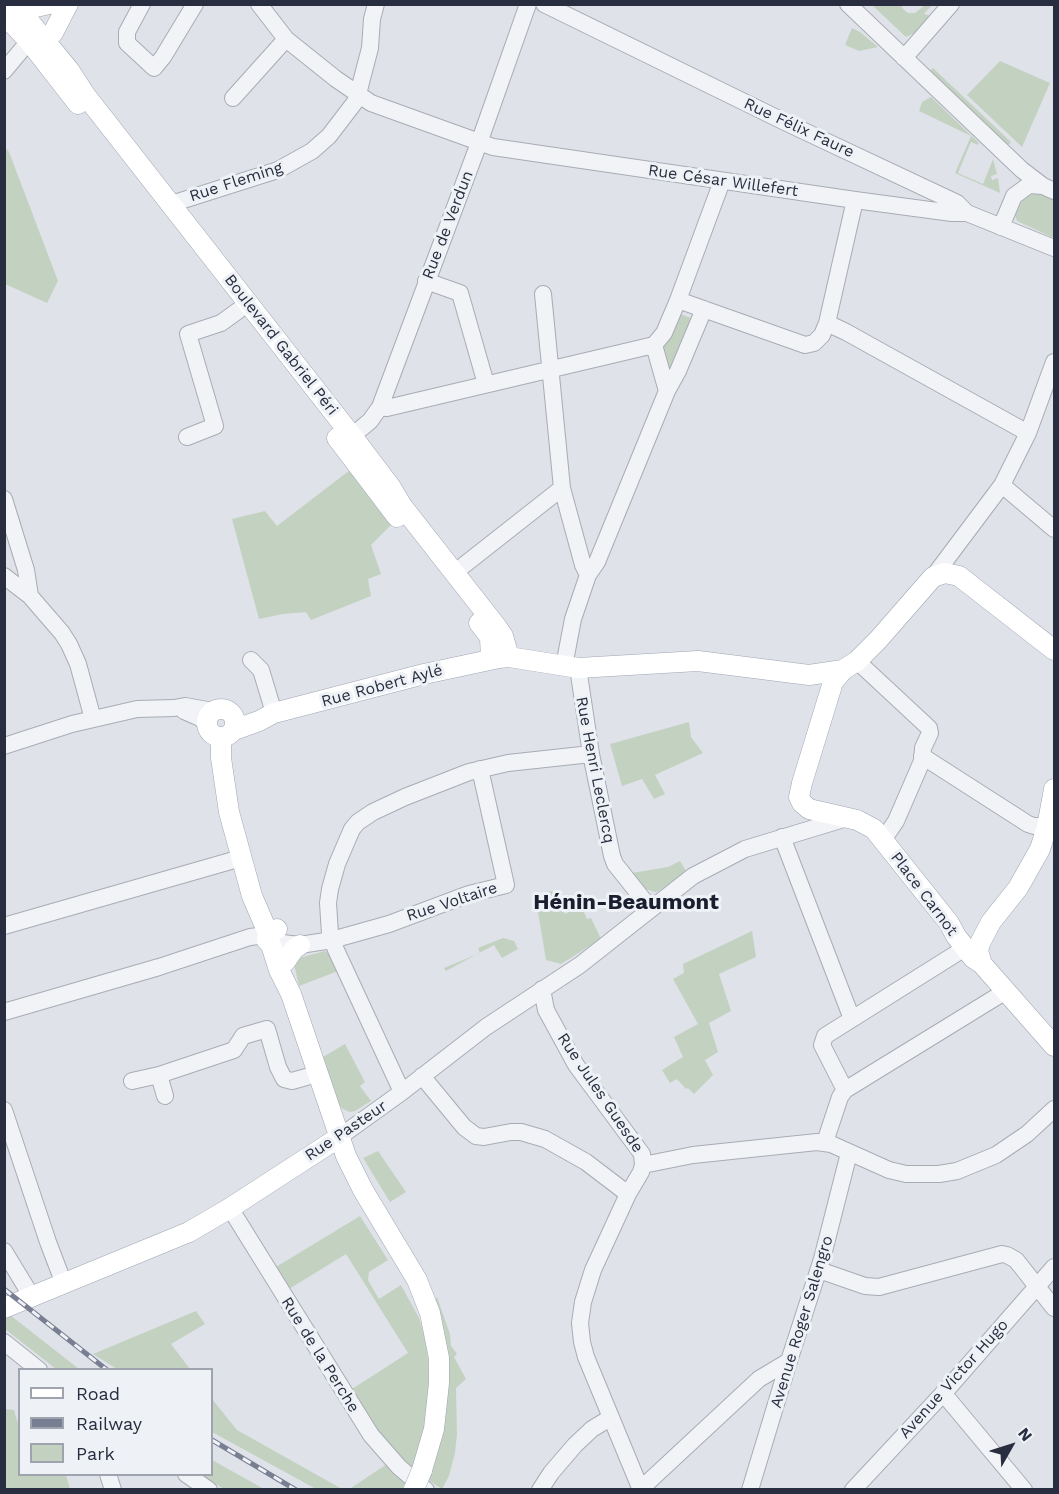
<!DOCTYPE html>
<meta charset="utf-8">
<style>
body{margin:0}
#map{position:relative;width:1059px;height:1494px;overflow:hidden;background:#dfe2e8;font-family:"Work Sans",sans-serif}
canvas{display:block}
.frame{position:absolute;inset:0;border:6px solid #282e3f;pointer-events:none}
.legend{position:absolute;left:18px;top:1368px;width:195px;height:108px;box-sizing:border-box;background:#eef1f6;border:2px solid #9fa3ad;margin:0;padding:8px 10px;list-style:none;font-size:18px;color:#282e3f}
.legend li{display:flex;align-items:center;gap:12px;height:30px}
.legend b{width:30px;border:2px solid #9fa3ad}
.north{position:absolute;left:981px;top:1416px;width:60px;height:60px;-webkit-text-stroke:4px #eef1f6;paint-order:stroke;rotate:51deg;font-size:16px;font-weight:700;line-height:24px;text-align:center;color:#282e3f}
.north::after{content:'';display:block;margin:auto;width:21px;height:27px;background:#282e3f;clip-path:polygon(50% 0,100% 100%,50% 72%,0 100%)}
</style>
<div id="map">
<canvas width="1059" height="1494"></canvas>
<div class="frame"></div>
<ul class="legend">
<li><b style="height:8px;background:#fff"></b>Road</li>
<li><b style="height:8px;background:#797f92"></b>Railway</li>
<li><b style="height:16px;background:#c3d2c0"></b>Park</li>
</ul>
<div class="north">N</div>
</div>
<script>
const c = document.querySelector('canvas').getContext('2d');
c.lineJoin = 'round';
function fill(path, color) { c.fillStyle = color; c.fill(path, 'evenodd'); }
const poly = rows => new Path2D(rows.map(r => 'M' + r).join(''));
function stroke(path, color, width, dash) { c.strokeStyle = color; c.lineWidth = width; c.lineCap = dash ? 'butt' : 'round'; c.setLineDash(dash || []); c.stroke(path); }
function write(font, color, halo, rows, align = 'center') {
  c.font = font + ' "Work Sans",sans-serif'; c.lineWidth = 6; c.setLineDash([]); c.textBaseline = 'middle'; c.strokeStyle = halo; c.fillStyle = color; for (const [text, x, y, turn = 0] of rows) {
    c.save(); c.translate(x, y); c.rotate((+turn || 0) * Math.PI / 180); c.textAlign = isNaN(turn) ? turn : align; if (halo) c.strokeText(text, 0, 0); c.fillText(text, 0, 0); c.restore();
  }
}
fill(poly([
 [872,5,901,5,903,9,908,13,915,13,925,5,932,5,924,14,932,16,917,32,906,37],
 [852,28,860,32,878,47,859,51,845,45],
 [1000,61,1050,83,1022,147,967,95],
 [933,68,1011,142,1008,145,949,89,926,75],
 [931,97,979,143,978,145,971,142,958,173,983,184,993,159,997,174,991,176,992,180,998,178,1000,193,955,173,971,136,919,111,922,102],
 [5,147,9,152,58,281,47,303,5,284],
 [1027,191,1054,197,1054,238,1017,221,1015,215],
 [677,313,694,319,672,370,667,368,663,347],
 [350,470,393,523,371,545,381,574,368,579,371,596,311,620,306,612,283,614,259,619,232,519,265,511,277,526],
 [689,722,691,737,703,753,655,775,665,794,654,799,642,779,622,786,610,744],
 [680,861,686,871,662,889,656,892,645,889,632,873,668,867],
 [552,891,565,914,581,906,587,919,591,918,601,939,561,964,546,960,535,894],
 [752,931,756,957,719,974,731,1011,709,1023,718,1052,705,1060,713,1075,694,1094,688,1088,686,1089,677,1079,670,1083,662,1070,683,1057,674,1037,698,1024,673,979,684,973,683,964],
 [503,938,514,941,518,949,502,958,494,945,446,971,444,968,480,953,478,948],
 [325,951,331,956,338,971,299,986,294,964,299,958],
 [345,1044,365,1082,360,1086,371,1101,355,1111,350,1112,343,1109,338,1104,323,1057],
 [378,1151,406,1192,390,1202,363,1158],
 [360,1216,388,1260,369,1272,368,1280,379,1299,401,1285,419,1318,425,1338,428,1359,429,1394,423,1437,413,1469,395,1452,377,1429,352,1389,408,1353,346,1254,289,1289,276,1267],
 [437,1297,450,1334,451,1346,457,1354,454,1357,466,1379,456,1388,457,1434,455,1453,449,1476,442,1489,428,1480,443,1428,434,1300],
 [196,1311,205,1324,171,1344,190,1369,117,1369,93,1354],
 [10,1315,79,1369,56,1369,5,1329,4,1319],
 [212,1399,237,1430,342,1489,316,1489,212,1432],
 [4,1409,14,1410,19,1427,20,1474,66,1475,70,1489,5,1489],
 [212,1459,212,1460,264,1489,224,1489,201,1475,212,1474],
 [387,1464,407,1483,404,1489,348,1490]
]), '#c3d2c0');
const minor = poly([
 [142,4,127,32,127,43,154,68,163,57,195,4],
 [259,4,286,39,336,79,371,103,493,147,855,200,952,213,967,213],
 [544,4,787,123,957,203,967,213,1054,248],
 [848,4,1022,170,1043,186,1054,191],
 [904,58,951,4],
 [4,71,29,41],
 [233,98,286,39],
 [171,204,278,170,312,151,329,136,355,102,358,94,370,48,372,19,376,4],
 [1001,227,1014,196,1029,185,1043,186],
 [426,281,460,293,486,384],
 [543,294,562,488,583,565,588,575],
 [678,300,805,345,814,343,822,335,827,323,855,200],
 [827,323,846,332,1028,433],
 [654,345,664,333,678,300,722,181],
 [654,345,667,391],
 [380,407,387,408,654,345],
 [187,437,215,426,188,334,221,323,239,310],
 [340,440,352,436,370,421,380,407,479,143,528,4],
 [1002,485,1054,529],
 [4,499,26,570,30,596],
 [454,573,562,488],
 [4,576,30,596,62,633,69,644,78,664,93,719],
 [933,577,1002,485,1028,433,1054,362],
 [251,660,261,670,274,713],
 [857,661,929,728,930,733,923,748,922,761,896,821,883,840],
 [564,666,573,619,588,575,597,562,667,391,678,371,704,309],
 [578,668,591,754,612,856,615,864,650,908],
 [184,711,200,718,208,725],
 [4,746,72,724,137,709,174,708,185,706,213,711],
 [922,756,1028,824,1034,826,1054,826],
 [782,837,852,1019],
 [4,926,241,858],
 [282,943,300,945,332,940,389,924,469,894,506,885,480,769],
 [542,989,546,1010,576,1065,642,1154,643,1165,641,1172,628,1194,593,1270,583,1302,580,1323,582,1342,586,1357,641,1490],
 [4,1012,159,967,250,937,267,935],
 [159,1075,165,1096],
 [422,1076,464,1127,476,1136,484,1137,511,1132,521,1132,545,1139,586,1162,628,1194],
 [132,1081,159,1075,234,1050,243,1036,267,1029,278,1067,284,1079,292,1081,317,1074],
 [845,1090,822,1045,825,1036,965,948],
 [402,1092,336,950,330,934,328,903,330,889,337,864,352,829,358,822,373,812,405,797,469,772,508,763,591,754],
 [4,1110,48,1242,64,1284],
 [338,1138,402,1092,486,1027,580,965,693,876,745,849,847,818],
 [825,1142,840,1097,845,1090,1006,991],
 [643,1165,693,1155,817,1142,831,1144,889,1170,906,1174,939,1174,957,1171,996,1155,1027,1134,1054,1109],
 [230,1208,371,1435,399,1467,426,1490],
 [4,1251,32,1297],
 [819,1270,865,1286,879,1287,1002,1254,1007,1255,1016,1260,1054,1308],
 [4,1342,39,1370],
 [943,1393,1024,1490],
 [108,1474,113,1490],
 [186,1474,209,1490],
 [640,1487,645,1485,759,1379,789,1361],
 [540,1490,551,1473,575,1445,592,1429,610,1418],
 [750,1490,789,1361,822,1259,849,1153],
 [853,1490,950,1386,1054,1267]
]);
const major = poly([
 [15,4,69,70,86,96,352,436,390,486,402,506,496,626,503,636,509,657],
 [19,4,36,7,49,4],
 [4,15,29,41,78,104],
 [30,41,48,36,53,33,68,4],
 [337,438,397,517],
 [479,623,490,637,491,659],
 [1054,650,959,576,945,573,933,577,878,640,857,661,843,670,833,682,802,783,799,797,802,803,809,809,857,820,874,829,949,923,956,936,973,958,982,964,1054,1046],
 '207 723a14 14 0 1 1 28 0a14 14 0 1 1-28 0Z',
 [234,730,259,721,274,713,424,674,499,658,509,657,578,668,698,661,809,675,843,670],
 [221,737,221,758,229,812,252,896,268,933],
 [277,929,269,932,267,941,271,945,279,970,291,994,346,1156,363,1190,417,1280,430,1313,439,1358,439,1383,434,1429,422,1470],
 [285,962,294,949,300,945],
 [982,964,978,951,980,943,991,922,1018,888,1040,849,1047,827,1054,789],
 [4,1308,189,1232,230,1208,338,1138]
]);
stroke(minor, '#a8acb5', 18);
stroke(major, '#9ea5b4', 21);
stroke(minor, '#f2f3f7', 16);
stroke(major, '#fff', 20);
const rail = poly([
 [4,1289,107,1370],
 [212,1440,296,1490]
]);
stroke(rail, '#797f92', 5);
stroke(rail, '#eef1f6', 3, [9]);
const majorBridge = poly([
 [414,1489,422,1470]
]);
stroke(majorBridge, '#9ea5b4', 21, []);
stroke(majorBridge, '#fff', 20);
write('16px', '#282e3f', '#eef1f6', [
 ["Rue Félix Faure",799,128,25],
 ["Rue César Willefert",723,181,8],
 ["Rue Fleming",236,182,-18],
 ["Rue de Verdun",448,225,-69],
 ["Boulevard Gabriel Péri",281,345,52],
 ["Rue Robert Aylé",382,686,-15],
 ["Rue Henri Leclercq",595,770,79],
 ["Place Carnot",924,894,53],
 ["Rue Voltaire",452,902,-18],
 ["Rue Jules Guesde",600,1093,56],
 ["Rue Pasteur",346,1131,-34],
 ["Avenue Roger Salengro",802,1322,-73],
 ["Rue de la Perche",320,1355,58],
 ["Avenue Victor Hugo",954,1379,-48]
]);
write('bold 22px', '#1a1f30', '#eef1f6', [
 ["Hénin-Beaumont",626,903]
]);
</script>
